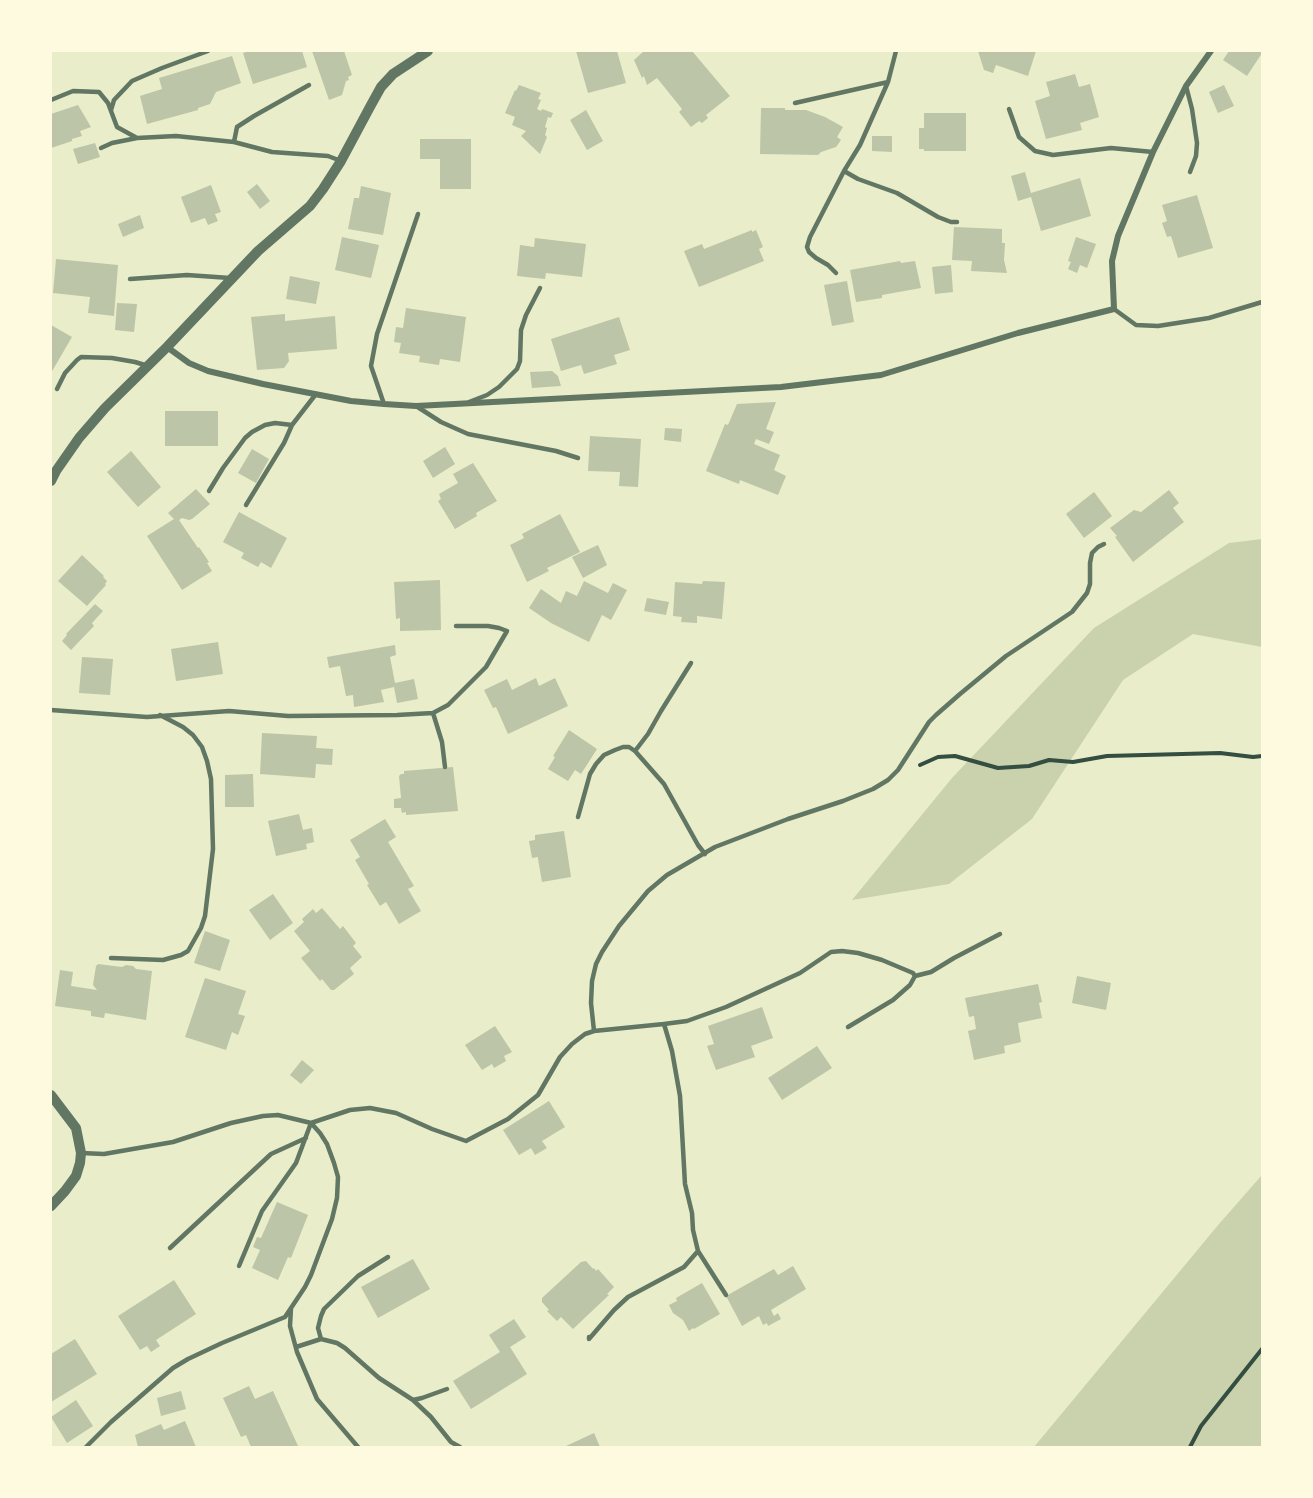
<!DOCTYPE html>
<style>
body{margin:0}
#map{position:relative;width:1313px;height:1498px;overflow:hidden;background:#e9edc9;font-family:"DM Sans",sans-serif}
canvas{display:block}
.frame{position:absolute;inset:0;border:52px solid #fefae0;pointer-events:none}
</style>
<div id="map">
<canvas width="1313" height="1498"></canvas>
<div class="frame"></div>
</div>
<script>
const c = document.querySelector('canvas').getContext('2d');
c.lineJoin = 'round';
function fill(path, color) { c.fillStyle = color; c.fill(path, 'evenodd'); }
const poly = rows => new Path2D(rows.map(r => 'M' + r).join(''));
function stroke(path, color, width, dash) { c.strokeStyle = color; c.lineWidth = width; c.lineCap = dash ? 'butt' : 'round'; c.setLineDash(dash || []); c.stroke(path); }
fill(poly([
 [1262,539,1262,647,1193,634,1123,680,1032,819,949,884,852,900,952,778,1094,628,1229,543],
 [1262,1175,1262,1447,1034,1447,1219,1224]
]), '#cad2ad');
fill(poly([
 [249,51,302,51,307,67,253,84,243,53],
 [312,51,344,51,352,75,348,77,349,80,346,81,342,95,329,100],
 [576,51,617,51,626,83,588,93],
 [644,51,692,51,730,96,706,115,708,118,702,123,699,121,691,127,679,112,682,109,657,78,647,85,644,76,642,78,634,60],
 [978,51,1036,51,1028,76,996,65,993,73,984,70],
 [1229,51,1262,51,1262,53,1247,76,1223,60],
 [232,56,241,83,216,92,210,104,198,108,198,110,147,124,140,96,162,89,159,78],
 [1075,74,1079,87,1090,84,1099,117,1080,123,1082,130,1046,139,1035,101,1050,96,1046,82],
 [519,85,541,93,538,99,541,100,537,109,541,111,542,109,553,113,551,118,548,117,545,127,547,128,545,135,547,137,540,154,521,136,526,131,512,125,515,117,505,113,515,90,516,91],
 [1224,85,1234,106,1218,113,1209,92],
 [78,105,91,127,80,131,82,136,72,139,72,141,51,148,51,114],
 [761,108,785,108,785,110,806,110,825,117,843,127,837,137,841,140,836,147,821,152,818,155,760,154],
 [586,110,603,141,587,150,570,120],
 [924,113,966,113,966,151,924,151,924,149,919,149,919,128,924,128],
 [872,136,892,136,892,152,872,151],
 [420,139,471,139,471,189,440,189,440,159,420,159],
 [95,143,100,157,78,164,73,149],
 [1025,172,1031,193,1080,178,1091,216,1041,231,1031,197,1018,201,1011,176],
 [257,184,270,201,260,209,247,192],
 [211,185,221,212,215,214,218,221,208,225,205,218,191,223,181,197],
 [361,186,391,193,383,235,348,229,354,198,359,198],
 [1197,195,1213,248,1178,258,1171,236,1167,237,1162,223,1167,221,1162,205],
 [140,215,144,228,123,237,118,224],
 [954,227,1002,229,1002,243,1005,243,1004,260,1007,273,971,271,972,261,952,260],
 [752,230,752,232,756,230,763,247,759,249,764,261,699,287,684,251,702,244,704,249],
 [342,237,379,245,371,278,335,270],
 [1076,237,1096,244,1087,268,1080,265,1077,273,1068,269,1071,262,1068,261],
 [535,238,586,244,582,277,546,273,545,279,517,276,520,245,534,247],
 [56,259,118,265,114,316,88,313,90,297,53,293],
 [900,261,901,263,915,261,921,288,882,295,882,298,856,302,850,270],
 [951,265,953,292,935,294,932,267],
 [290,276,320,282,316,304,286,299],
 [847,281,854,322,832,326,824,285],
 [117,303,137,304,134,332,115,330],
 [406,308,466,317,460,362,440,359,439,365,419,362,420,356,399,353,401,343,394,342,396,327,403,328],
 [285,314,285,321,335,316,337,349,288,353,289,361,284,368,257,370,251,317],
 [619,317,630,350,614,355,617,364,584,374,581,365,561,371,551,339],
 [51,325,72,337,51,373],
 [552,371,558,376,561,386,532,388,530,372],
 [776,402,766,429,774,432,769,444,756,439,754,444,780,455,774,470,786,476,778,495,740,480,739,484,706,471,725,424,728,425,737,404],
 [165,411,218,411,218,446,165,446],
 [665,428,682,429,681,442,664,440],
 [590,436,641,439,638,487,619,486,620,472,588,471],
 [445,447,455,464,433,478,423,461],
 [252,449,269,459,256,483,238,473],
 [131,451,161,487,138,507,107,472],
 [473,463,497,501,476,513,477,516,455,529,438,501,441,499,439,494,458,483,453,474],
 [196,489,210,504,192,519,189,520,182,518,179,520,198,548,199,547,209,562,207,563,212,571,182,590,147,536,174,519,168,513],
 [1169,490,1179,503,1173,508,1184,522,1133,562,1115,537,1117,536,1110,528,1134,510,1141,512],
 [1094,492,1112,516,1084,538,1066,514],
 [239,512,287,538,271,568,261,562,258,567,241,558,244,553,223,542],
 [560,514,580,552,547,568,549,571,527,582,510,545,524,538,522,534],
 [598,545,607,565,583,578,572,557],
 [82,555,104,576,103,577,107,581,105,584,106,585,87,606,58,581],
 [440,580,441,630,400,631,400,618,396,619,394,582],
 [584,581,608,593,613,583,627,590,611,620,602,615,589,642,551,623,529,608,541,589,561,603,566,591,577,596],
 [703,581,725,582,722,619,697,616,697,623,681,622,682,617,673,616,675,582,702,584],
 [647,598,669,602,666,615,644,611],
 [95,604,103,611,92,623,94,626,71,650,62,641,67,635,66,634],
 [218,642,223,674,176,681,171,649],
 [395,645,396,655,390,657,395,683,414,679,418,699,397,703,394,687,381,690,384,702,354,707,353,695,346,696,340,666,329,668,327,657],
 [82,657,113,659,110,695,79,693],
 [536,678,539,686,555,678,568,706,508,734,496,707,493,708,484,690,507,679,512,690],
 [569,730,597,749,581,774,575,770,568,781,548,769,555,757,553,756],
 [262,733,317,736,316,748,333,749,332,765,316,764,315,778,260,774],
 [453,767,458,811,406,815,406,812,402,813,401,808,394,808,394,799,401,798,399,776,401,774,404,774,404,771],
 [253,774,254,807,225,807,225,775],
 [299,814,303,830,312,828,314,842,306,844,307,849,276,856,268,821],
 [385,819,396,837,388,842,414,886,408,889,421,911,399,924,386,902,380,906,367,885,369,884,355,860,360,857,350,840],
 [564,831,571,877,542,882,538,859,538,857,532,858,529,841,535,840,535,835],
 [273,894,293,923,270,940,249,910],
 [322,908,340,929,343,926,356,943,353,946,362,957,350,968,354,974,334,990,331,990,322,979,320,981,301,958,310,951,294,931,304,922,302,919,313,909,316,913],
 [205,931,230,940,220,971,194,963],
 [98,964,122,967,126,965,133,966,136,969,152,971,146,1020,105,1013,104,1018,91,1016,91,1011,55,1006,60,970,73,972,71,986,97,990,93,985,96,966],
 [1077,976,1111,983,1106,1010,1072,1003],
 [205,978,246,991,238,1014,245,1016,238,1035,232,1032,226,1050,185,1037],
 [1038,984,1042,1002,1039,1003,1042,1018,1018,1023,1021,1042,1004,1046,1005,1053,974,1060,968,1031,976,1029,974,1016,969,1017,965,998],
 [762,1007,773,1038,751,1046,755,1057,716,1070,707,1046,714,1044,708,1026],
 [495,1026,512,1052,504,1056,506,1061,494,1068,492,1064,482,1070,465,1045],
 [817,1046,832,1068,782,1100,768,1078],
 [302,1060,314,1070,301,1084,290,1075],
 [549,1101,565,1127,542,1141,547,1148,535,1155,531,1148,519,1155,503,1130],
 [277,1202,308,1215,291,1258,288,1257,278,1280,252,1268,260,1250,253,1247,257,1237,261,1238],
 [413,1259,430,1289,378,1318,361,1287],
 [586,1261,593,1269,594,1268,596,1271,598,1269,614,1287,607,1294,609,1295,573,1329,561,1317,557,1321,547,1311,549,1310,542,1302,542,1298,581,1262],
 [793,1266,806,1289,771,1310,774,1316,778,1313,781,1319,768,1326,767,1323,763,1325,759,1316,742,1326,726,1296,774,1269,778,1275],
 [174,1280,196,1314,156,1340,160,1346,151,1352,147,1346,140,1350,118,1316],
 [702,1283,720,1314,694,1329,693,1328,689,1331,683,1320,673,1313,669,1305,677,1301,676,1298],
 [514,1319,526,1337,510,1347,527,1374,471,1409,453,1381,500,1352,489,1335],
 [75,1339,97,1374,51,1402,51,1354],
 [249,1386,255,1399,273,1391,298,1446,251,1447,246,1435,241,1437,223,1398],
 [181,1391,186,1409,161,1416,157,1398],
 [76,1400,93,1426,67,1443,51,1417],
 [185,1421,196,1447,138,1447,135,1435,161,1424,164,1430],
 [594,1433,600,1447,564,1447]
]), '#bcc5a7');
stroke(poly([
 [920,765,938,757,955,756,998,768,1029,766,1049,760,1073,762,1107,756,1220,753,1253,757,1262,756],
 [1190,1447,1201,1426,1262,1349]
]), '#344e41', 4);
stroke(poly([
 [1186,86,1192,109,1197,143,1196,156,1190,172],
 [51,100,73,91,99,92,108,103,117,127,137,138],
 [795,103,888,82],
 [1009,109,1019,137,1035,151,1053,155,1111,148,1153,152],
 [111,110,114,100,132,81,162,68,208,51],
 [234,142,237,127,254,116,309,85],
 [101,148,112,143,137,138,176,136,234,142,272,152,328,156,341,161],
 [844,171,858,179,897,193,938,217,951,222,957,222],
 [836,273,828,265,816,258,809,252,807,247,810,237,844,171,860,145,888,82,896,51],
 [130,279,187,275,230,278],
 [1114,309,1136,325,1158,326,1209,318,1262,302],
 [57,389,65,373,77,360,81,357,112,358,135,362,148,366],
 [469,402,487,395,499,387,517,369,520,361,521,330,526,315,540,288],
 [384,404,371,366,377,334,418,214],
 [416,406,441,422,468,434,556,451,578,458],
 [209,491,223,468,245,438,252,432,265,425,275,423,292,425],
 [246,505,284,443,292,425,316,394],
 [51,710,147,717,229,711,288,716,397,715,433,713,448,705,486,667,507,631,499,628,488,626,456,626],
 [433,713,442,742,445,767],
 [635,751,648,734,661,711,691,663],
 [578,817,590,774,596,764,604,755,615,750,623,747,629,747,635,751,664,784,698,845,705,854],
 [111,958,163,960,181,955,188,951,201,928,205,916,213,849,211,779,207,761,202,747,193,735,183,727,160,715],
 [915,976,931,972,954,958,1000,934],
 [664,1024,672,1051,680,1096,685,1184,692,1213,693,1230,698,1251,726,1295],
 [594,1031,591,1003,592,981,596,964,602,952,619,926,648,891,667,875,715,847,788,819,843,801,873,789,888,780,898,770,929,722,936,715,960,694,1006,656,1072,612,1087,593,1090,584,1090,563,1092,553,1098,547,1104,544],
 [81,1153,104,1154,173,1142,231,1123,263,1116,278,1115,311,1123,320,1133,327,1144,334,1163,338,1177,337,1198,332,1219,311,1275,305,1287,291,1308,290,1326,297,1352,317,1399,358,1447],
 [170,1248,271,1154,306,1138],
 [239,1266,262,1211,296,1163,311,1123,350,1110,370,1108,396,1113,432,1129,466,1141,508,1119,538,1095,560,1057,572,1044,585,1034,594,1031,664,1024,687,1021,726,1007,800,973,831,952,842,951,858,953,882,960,913,973,915,976,910,985,893,1000,848,1027],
 [589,1337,589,1339,614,1310,628,1297,684,1267,698,1251],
 [321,1339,318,1328,321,1316,324,1309,358,1276,388,1257],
 [296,1347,321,1339,337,1343,345,1348,379,1378,413,1400,422,1398,447,1389],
 [413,1400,431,1417,451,1442,460,1447],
 [86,1447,111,1422,173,1368,188,1359,222,1343,285,1317,291,1308]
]), '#617663', 4.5);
stroke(poly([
 [167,347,189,363,208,371,263,384,351,401,384,404,416,406,781,387,881,375,1018,333,1114,309,1112,261,1118,236,1153,152,1186,86,1211,51]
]), '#617663', 6);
stroke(poly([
 [51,481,56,471,79,438,105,408,167,347,258,251,310,206,323,189,341,161,371,105,381,87,393,74,428,51],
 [51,1095,76,1128,81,1153,80,1163,76,1176,65,1191,51,1206]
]), '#617663', 10);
</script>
